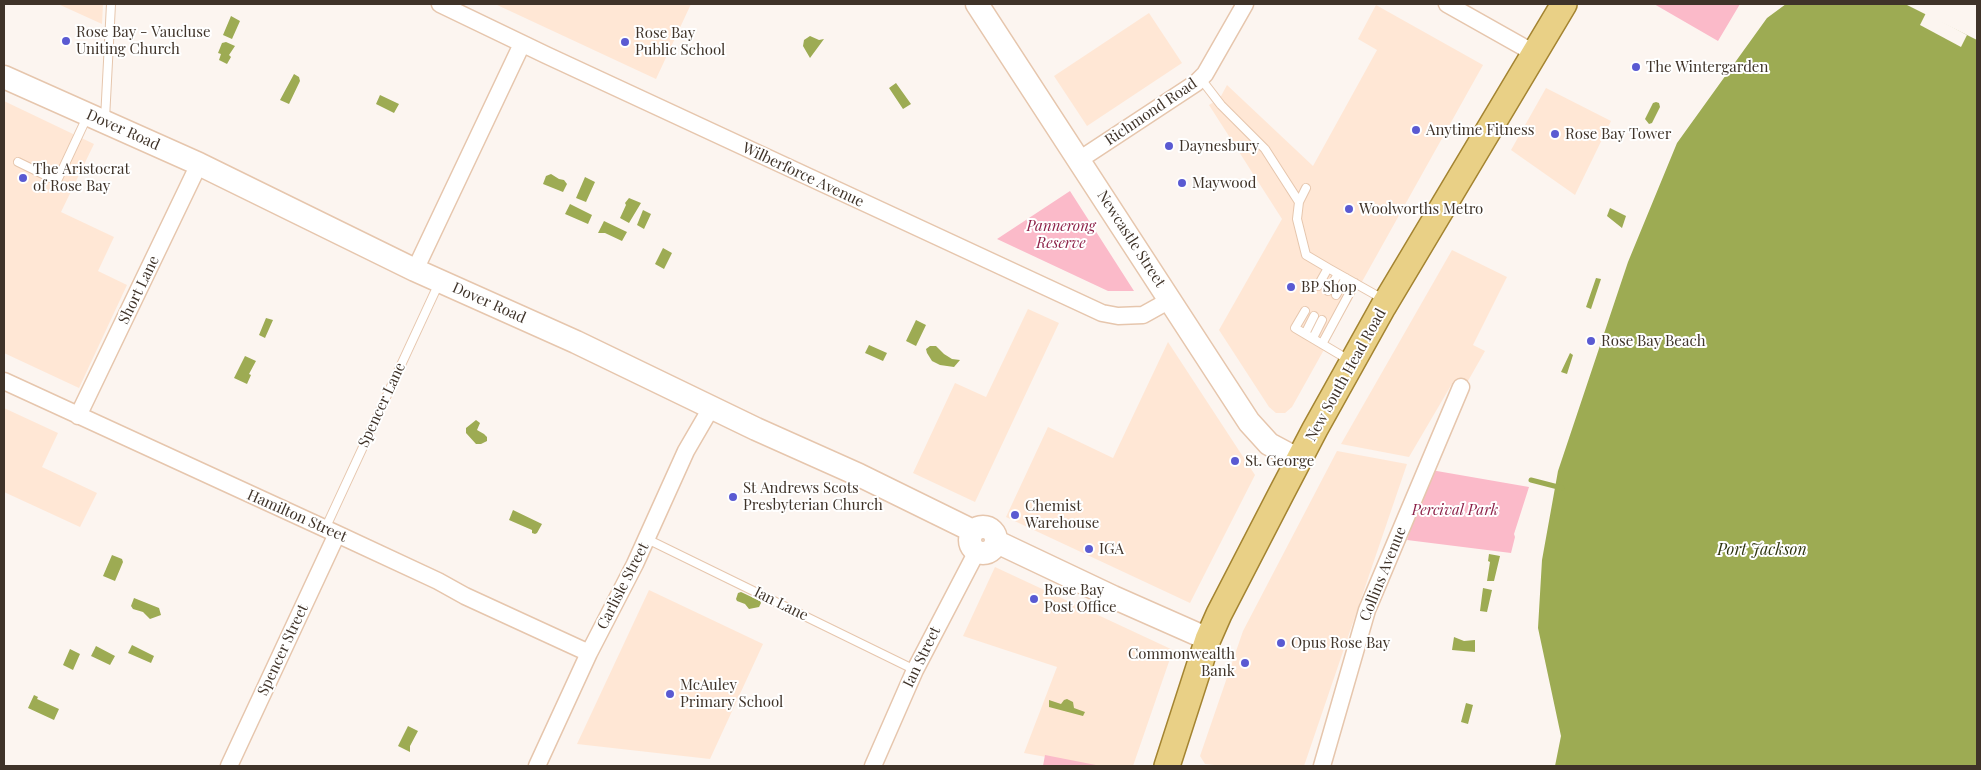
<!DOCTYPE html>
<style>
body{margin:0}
#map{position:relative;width:1981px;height:770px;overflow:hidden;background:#fcf5f0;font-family:"Playfair Display",serif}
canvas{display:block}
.frame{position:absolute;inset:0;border:5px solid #3f3329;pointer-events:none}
</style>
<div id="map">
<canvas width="1981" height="770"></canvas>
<div class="frame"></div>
</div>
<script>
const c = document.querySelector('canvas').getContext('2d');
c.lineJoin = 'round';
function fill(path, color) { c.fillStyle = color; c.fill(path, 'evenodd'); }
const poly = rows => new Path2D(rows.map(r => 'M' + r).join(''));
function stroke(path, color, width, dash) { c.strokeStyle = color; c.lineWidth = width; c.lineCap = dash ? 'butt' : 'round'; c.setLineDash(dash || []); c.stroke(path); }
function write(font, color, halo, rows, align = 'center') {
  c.font = font + ' "Playfair Display",serif'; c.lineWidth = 4; c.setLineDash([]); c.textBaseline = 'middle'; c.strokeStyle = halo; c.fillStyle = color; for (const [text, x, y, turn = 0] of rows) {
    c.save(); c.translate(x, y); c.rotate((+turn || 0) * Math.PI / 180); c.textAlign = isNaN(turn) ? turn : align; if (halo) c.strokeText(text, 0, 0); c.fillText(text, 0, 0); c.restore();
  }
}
fill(poly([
 [58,4,103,4,102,24],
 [495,4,691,4,656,79],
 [1376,5,1483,65,1292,407,1285,413,1276,413,1269,407,1219,330,1282,219,1209,105,1220,98,1227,85,1313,166,1377,50,1358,39],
 [1149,13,1182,63,1087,126,1054,76],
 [1546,88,1611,121,1575,195,1511,150],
 [4,101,94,144,61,212,114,237,98,271,127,285,79,388,4,353],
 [1452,250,1507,277,1473,345,1485,351,1464,388,1453,382,1409,457,1341,444],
 [1028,309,1059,323,975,502,913,473,955,383,986,397],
 [1168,342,1255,475,1190,603,1006,517,1048,427,1113,458],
 [4,408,58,433,42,467,97,493,80,527,4,492],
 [1337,451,1407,464,1304,766,1224,766,1205,764,1200,756,1243,631],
 [995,567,1173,650,1133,766,1096,766,1024,753,1057,667,963,636],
 [649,590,763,644,710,759,577,744]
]), '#ffe7d5');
fill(poly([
 [1654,4,1740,4,1718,41],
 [1070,191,1134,291,1108,291,997,239],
 [1431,470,1529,487,1514,534,1515,537,1511,553,1407,540],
 [1045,755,1101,766,1043,766]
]), '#fbbac9');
fill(poly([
 [1786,4,1905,4,1977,40,1977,766,1555,766,1561,736,1538,628,1542,560,1558,471,1628,262,1677,143,1767,18],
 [231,16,240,21,232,39,223,35],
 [810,36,819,40,824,39,810,58,803,46,804,40],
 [226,42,235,46,229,55,231,57,227,64,219,60,221,54,218,53,222,43],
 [294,74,299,77,300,81,289,104,280,100],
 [896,83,911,104,903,109,889,88],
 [380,95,399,104,394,113,376,104],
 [1656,102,1659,103,1660,107,1652,123,1649,124,1645,119,1653,103],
 [551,174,559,179,564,180,567,184,563,192,543,184,546,176],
 [585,177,595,182,586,202,576,198],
 [629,198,641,203,629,223,620,218,626,205,625,203],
 [570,204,592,215,588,224,565,214],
 [1610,208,1626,216,1622,228,1607,216],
 [643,210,651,214,644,229,637,225],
 [604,221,627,232,622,241,605,233,598,233],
 [663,248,672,253,664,269,655,264],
 [1596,278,1601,279,1591,309,1586,307],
 [266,318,273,320,265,338,259,335],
 [916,320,926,325,916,346,906,341],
 [869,345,887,353,883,361,865,353],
 [930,346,936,346,944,354,952,359,960,360,954,367,940,365,932,361,927,353,926,349],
 [1570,353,1573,355,1567,374,1561,372],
 [245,356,256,361,249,374,251,375,247,384,234,378],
 [476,420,480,423,477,430,484,434,487,437,487,441,481,444,476,444,466,433,466,428],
 [513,510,542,524,537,533,535,534,532,533,532,530,509,520],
 [1489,554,1500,556,1494,581,1487,581,1490,562,1488,561],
 [112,555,122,559,123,562,115,581,103,576],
 [1483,588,1492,590,1487,612,1480,611],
 [741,592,760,601,761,603,759,607,749,609,745,604,737,601,736,599,738,593],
 [134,598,159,608,161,615,150,619,143,612,133,609,131,606],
 [1454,637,1464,641,1475,640,1475,652,1452,650],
 [132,645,154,656,151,663,128,653],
 [96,646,115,656,110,665,91,656],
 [70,649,80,654,73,670,63,665],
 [34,695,38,697,37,699,59,709,54,720,28,708],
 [1067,699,1073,702,1074,708,1085,712,1083,716,1049,707,1049,700,1061,704,1064,700],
 [1466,703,1473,705,1468,724,1461,722],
 [408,726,418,731,410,746,410,752,398,746]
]), '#9dab53');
fill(poly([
 [1926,13,1967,35,1961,47,1920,25]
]), '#fcf5f0');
stroke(poly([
 [1531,480,1562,488]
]), '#9dab53', 5);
const lane = poly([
 [1201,79,1221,105,1265,149,1299,202],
 [105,119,111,4],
 [18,162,57,181,87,117],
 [1306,188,1299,202,1297,219,1306,255,1328,268],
 [1318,286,1328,268,1383,299],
 [1328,291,1338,274],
 [1336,295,1346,278],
 [1305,311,1295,328,1349,360],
 [1305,334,1314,316],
 [1313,338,1322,320],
 [1322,344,1355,283],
 [325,529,439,283],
 [647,539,915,670]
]);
const street = poly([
 [440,4,546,55,1102,313,1118,316,1143,315,1170,300],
 [1447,4,1534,53],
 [1079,160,1196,83,1205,74,1245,4],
 [415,270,522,44],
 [4,381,337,534,438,581,465,596,589,653],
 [78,416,199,164],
 [229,766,337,534],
 [537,766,589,653,635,564,686,451,711,408],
 [873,766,915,670,974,557,978,552],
 [1322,766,1367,610,1461,387]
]);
const secondary = poly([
 [977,4,1249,422,1269,444,1299,460],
 [4,77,199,164,415,270,576,342,756,429,859,475,973,531],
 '970 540a13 13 0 1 1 26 0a13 13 0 1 1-26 0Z',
 [997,542,1113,597,1208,639]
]);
const primary = poly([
 [1167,766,1208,639,1219,614,1281,494,1315,429,1383,307,1564,4]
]);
stroke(lane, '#e6c6ad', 10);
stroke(street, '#e6c6ad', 19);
stroke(secondary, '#e6c6ad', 25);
stroke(primary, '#a48431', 28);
stroke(lane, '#fff', 8);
stroke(street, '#fff', 16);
stroke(secondary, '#fff', 22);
stroke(primary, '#e9d086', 25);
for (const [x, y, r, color] of [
 [66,41,5,"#5a5ad2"],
 [625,42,5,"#5a5ad2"],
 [1636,67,5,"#5a5ad2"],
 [1416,130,5,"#5a5ad2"],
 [1555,134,5,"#5a5ad2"],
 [1169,146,5,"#5a5ad2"],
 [23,178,5,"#5a5ad2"],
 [1182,183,5,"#5a5ad2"],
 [1349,209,5,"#5a5ad2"],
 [1291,287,5,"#5a5ad2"],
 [1591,341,5,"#5a5ad2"],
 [1235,461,5,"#5a5ad2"],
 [733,497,5,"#5a5ad2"],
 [1015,515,5,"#5a5ad2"],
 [1089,549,5,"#5a5ad2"],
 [1034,599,5,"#5a5ad2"],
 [1281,643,5,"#5a5ad2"],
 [1245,663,5,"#5a5ad2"],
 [670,694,5,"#5a5ad2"]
]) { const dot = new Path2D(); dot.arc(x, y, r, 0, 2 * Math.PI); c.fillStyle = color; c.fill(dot); stroke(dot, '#fff', 2); }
write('15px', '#3f3329', '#fff', [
 ["Rose Bay - Vaucluse",76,32],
 ["Uniting Church",76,49],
 ["Rose Bay",635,33],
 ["Public School",635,50],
 ["The Wintergarden",1646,67],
 ["Anytime Fitness",1426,130],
 ["Rose Bay Tower",1565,134],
 ["Daynesbury",1179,146],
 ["The Aristocrat",33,169],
 ["of Rose Bay",33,186],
 ["Maywood",1192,183],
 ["Woolworths Metro",1359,209],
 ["BP Shop",1301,287],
 ["Rose Bay Beach",1601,341],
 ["St. George",1245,461],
 ["St Andrews Scots",743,488],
 ["Presbyterian Church",743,505],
 ["Chemist",1025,506],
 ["Warehouse",1025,523],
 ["IGA",1099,549],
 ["Rose Bay",1044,590],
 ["Post Office",1044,607],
 ["Opus Rose Bay",1291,643],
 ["Commonwealth",1235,654,"right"],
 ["Bank",1235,671,"right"],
 ["McAuley",680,685],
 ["Primary School",680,702]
], 'left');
write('15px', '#3f3329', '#fff', [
 ["Richmond Road",1151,112,-34],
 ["Dover Road",123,130,24],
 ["Wilberforce Avenue",803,175,25],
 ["Newcastle Street",1131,239,57],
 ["Short Lane",139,290,-64],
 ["Dover Road",489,303,24],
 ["New South Head Road",1346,375,-61],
 ["Spencer Lane",382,405,-65],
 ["Hamilton Street",297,516,24],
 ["Collins Avenue",1383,574,-68],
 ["Carlisle Street",623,586,-63],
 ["Ian Lane",781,604,26],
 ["Spencer Street",283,650,-65],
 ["Ian Street",922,657,-64]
]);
write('italic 15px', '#8d2148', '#fff', [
 ["Pannerong",1061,226],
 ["Reserve",1061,243],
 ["Percival Park",1455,510]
]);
write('italic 16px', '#2f350f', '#fff', [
 ["Port Jackson",1762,550]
]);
</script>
